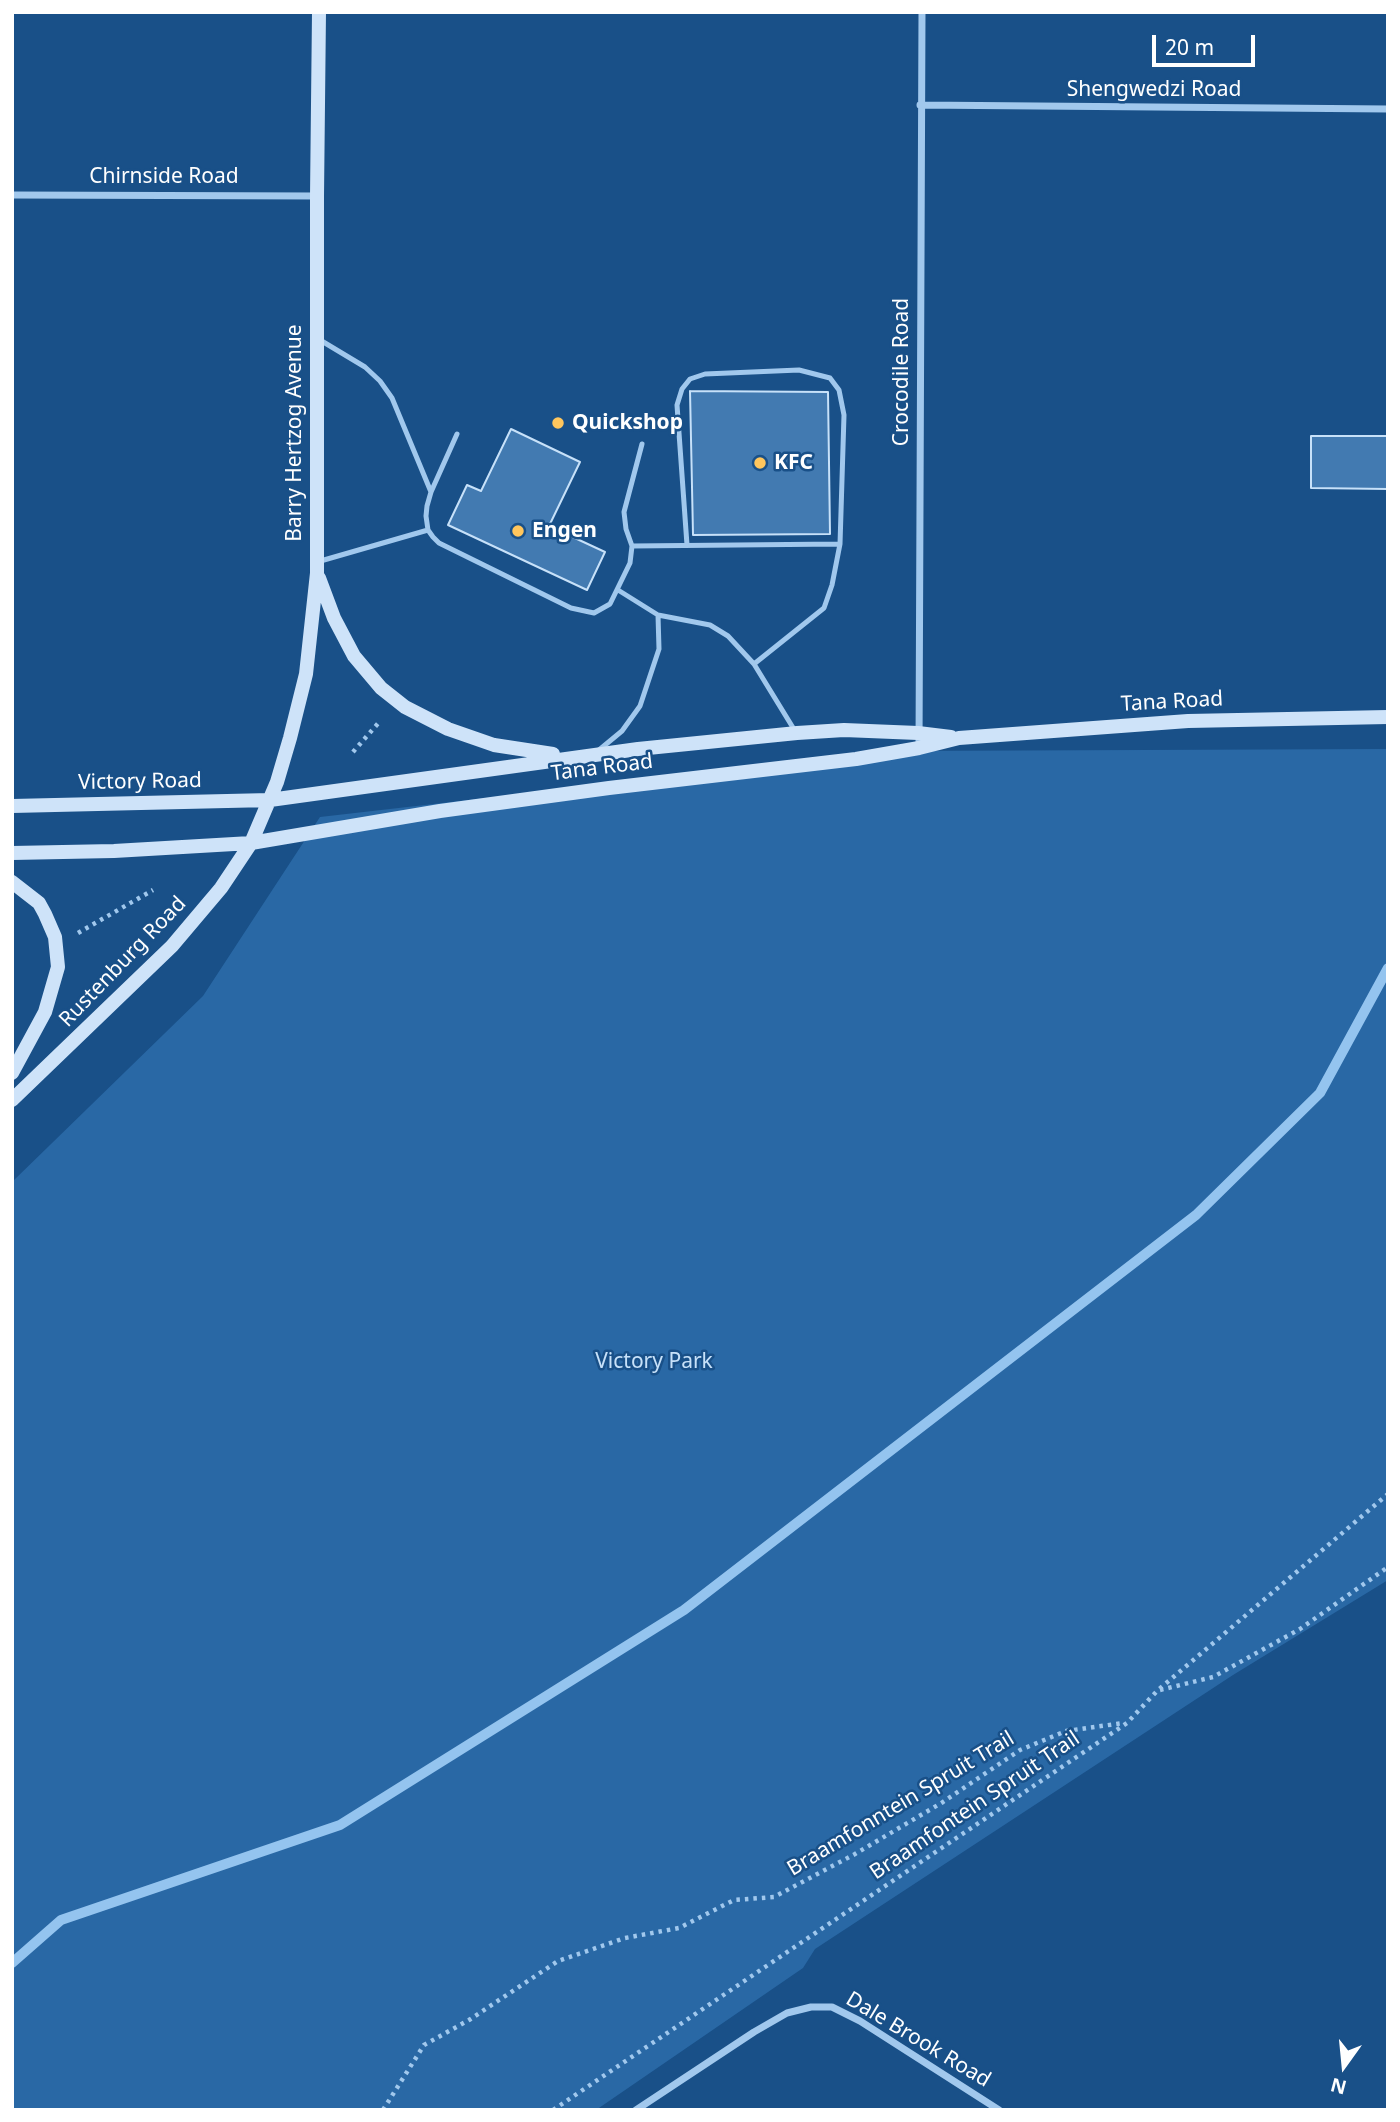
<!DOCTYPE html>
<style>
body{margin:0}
#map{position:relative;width:1400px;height:2122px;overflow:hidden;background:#195088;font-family:"Noto Sans",sans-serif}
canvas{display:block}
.frame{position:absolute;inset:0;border:14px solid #fff;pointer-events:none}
.north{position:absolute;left:1309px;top:2031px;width:70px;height:70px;-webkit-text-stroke:5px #195088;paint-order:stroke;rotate:195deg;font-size:19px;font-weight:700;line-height:28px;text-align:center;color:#fff}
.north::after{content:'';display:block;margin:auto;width:24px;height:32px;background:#fff;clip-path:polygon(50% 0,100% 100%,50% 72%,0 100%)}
.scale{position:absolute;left:1152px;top:35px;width:103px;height:32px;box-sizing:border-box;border:4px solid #fff;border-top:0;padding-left:9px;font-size:21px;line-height:24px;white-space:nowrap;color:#fff;-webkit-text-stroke:5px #195088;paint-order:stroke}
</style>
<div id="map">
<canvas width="1400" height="2122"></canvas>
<div class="frame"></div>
<div class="north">N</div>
<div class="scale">20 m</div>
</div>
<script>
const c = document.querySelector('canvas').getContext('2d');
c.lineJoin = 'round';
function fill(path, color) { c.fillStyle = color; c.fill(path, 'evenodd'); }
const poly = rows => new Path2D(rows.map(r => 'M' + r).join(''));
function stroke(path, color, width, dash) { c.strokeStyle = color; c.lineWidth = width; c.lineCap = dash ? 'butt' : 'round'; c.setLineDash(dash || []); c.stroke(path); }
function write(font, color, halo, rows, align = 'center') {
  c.font = font + ' "Noto Sans",sans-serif'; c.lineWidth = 5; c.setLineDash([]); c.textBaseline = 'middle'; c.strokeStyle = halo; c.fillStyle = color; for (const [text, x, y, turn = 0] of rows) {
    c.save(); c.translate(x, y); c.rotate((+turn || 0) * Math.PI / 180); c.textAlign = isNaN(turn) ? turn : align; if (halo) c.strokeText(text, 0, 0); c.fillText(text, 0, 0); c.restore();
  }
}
fill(poly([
 [1388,749,1388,1580,1233,1675,815,1949,803,1968,596,2110,12,2110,12,1182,203,996,320,817,896,751]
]), '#2968a5');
stroke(poly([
 [12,1963,61,1920,340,1825,684,1610,1196,1215,1320,1093,1388,968]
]), '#94c4ef', 10);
const building = poly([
 [690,391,828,392,830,534,693,535,690,391],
 [511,429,580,462,549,526,605,552,587,590,448,525,467,485,481,491,511,429],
 [1311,436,1388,436,1388,489,1311,488,1311,436]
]);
fill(building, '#427ab1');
stroke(building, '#c7e1f9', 2);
stroke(poly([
 [353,752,381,720],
 [78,933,153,890],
 [1160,1690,1213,1677,1300,1629,1388,1567],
 [383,2110,424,2045,469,2020,558,1961,625,1938,679,1928,734,1900,774,1897,855,1854,943,1802,1020,1750,1066,1731,1123,1723],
 [553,2110,1127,1723,1157,1691,1388,1494]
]), '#a1c8ed', 4.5, [3.5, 5]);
stroke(poly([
 [320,340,365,367,380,381,392,398,431,492],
 [457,434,431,492,427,506,426,516,428,530,433,537,439,543,571,608,594,613,610,604,630,563,632,546,626,529,624,512,642,444],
 [687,545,677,405,682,389,690,379,705,374,799,370,830,378,839,390,844,415,840,544,832,585,824,608,754,664],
 [632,546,840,544],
 [317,562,428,530],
 [618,590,658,615,710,625,728,636,754,664,795,731],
 [599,750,622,731,640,706,659,649,658,615]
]), '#a1c8ed', 5);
stroke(poly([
 [920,105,1388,109],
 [12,195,317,196],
 [919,748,922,12],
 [636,2110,754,2032,787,2013,811,2007,832,2007,860,2021,999,2110]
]), '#a1c8ed', 7);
stroke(poly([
 [319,578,334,618,354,656,381,688,405,707,448,729,494,745,553,754],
 [12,806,270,800,638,749,797,733,844,730,918,733,951,737],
 [12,853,114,851,251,843,440,811,609,788,856,759,919,748,959,738,1188,721,1388,717],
 [12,882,39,903,45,914,55,937,58,967,45,1012,12,1073],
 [12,1100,172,946,221,888,251,843,277,782,290,738,306,674,317,573,317,196,319,12]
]), '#cee3f9', 14);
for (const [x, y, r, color] of [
 [558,423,7,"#ffc65d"],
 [760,463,7,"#ffc65d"],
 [518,531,7,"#ffc65d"]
]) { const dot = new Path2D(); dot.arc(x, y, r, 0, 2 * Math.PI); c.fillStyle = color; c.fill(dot); stroke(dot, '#195088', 2.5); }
write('21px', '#fff', '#195088', [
 ["Shengwedzi Road",1154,90],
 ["Chirnside Road",164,177],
 ["Crocodile Road",902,372,-90],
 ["Barry Hertzog Avenue",295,433,-90],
 ["Tana Road",1172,702,-3],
 ["Tana Road",602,768,-7],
 ["Victory Road",140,782,-1],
 ["Rustenburg Road",123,962,-46],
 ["Braamfonntein Spruit Trail",901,1804,-31],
 ["Braamfontein Spruit Trail",975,1806,-34],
 ["Dale Brook Road",918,2040,31]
]);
write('bold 21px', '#fff', '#195088', [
 ["Quickshop",572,423],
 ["KFC",774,463],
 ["Engen",532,531]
], 'left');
write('21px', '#c7e1f9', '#195088', [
 ["Victory Park",654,1362]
]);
</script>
